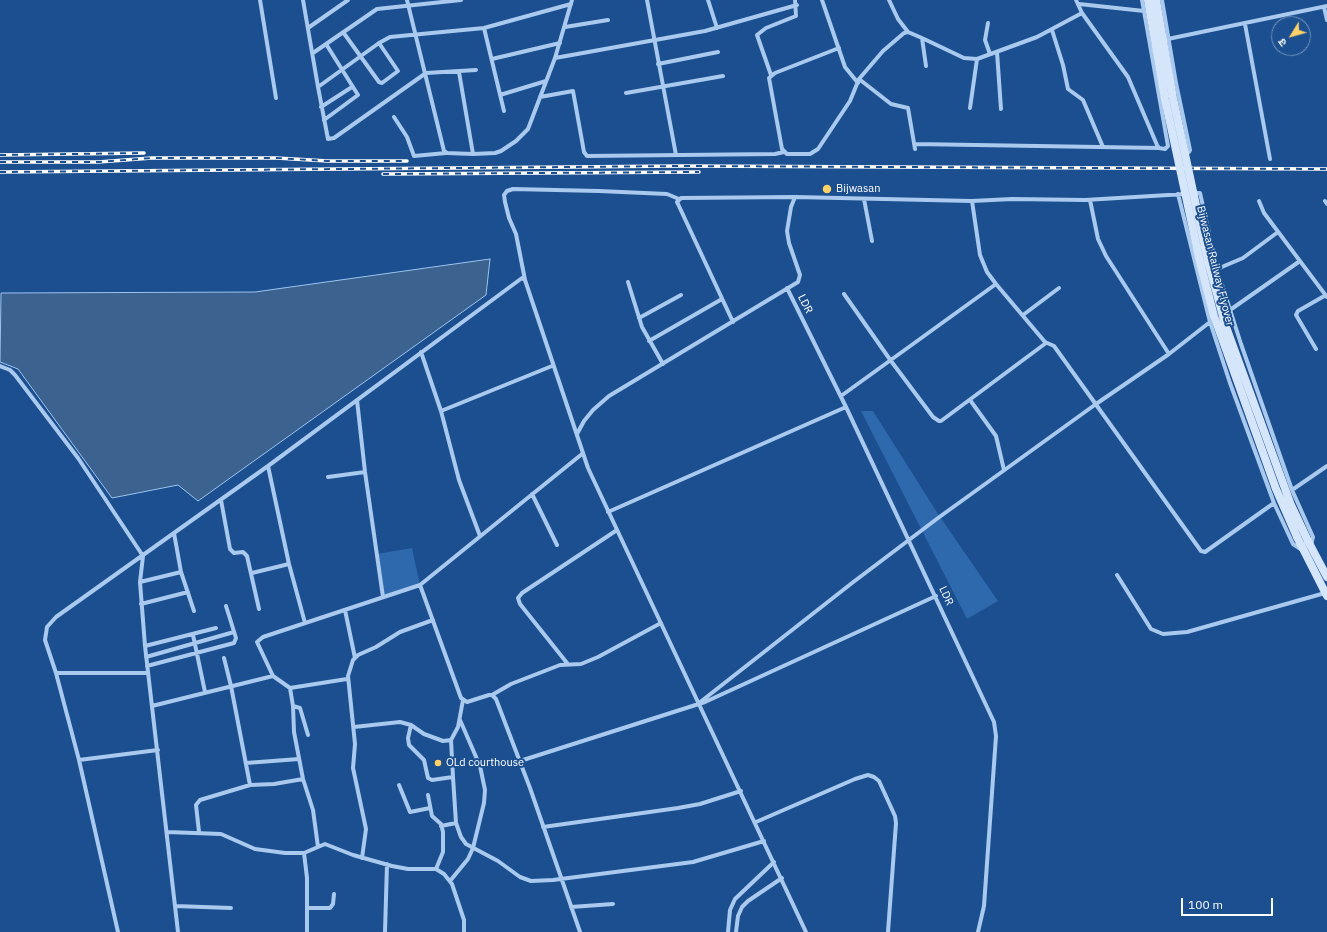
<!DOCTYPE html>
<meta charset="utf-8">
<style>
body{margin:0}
#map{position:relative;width:1327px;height:932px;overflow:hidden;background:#1b4f8f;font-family:"IBM Plex Sans","Noto Sans Devanagari",sans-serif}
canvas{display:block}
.north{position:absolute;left:1271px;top:16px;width:40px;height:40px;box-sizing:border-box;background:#1b4f8f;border:1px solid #7695bc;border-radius:50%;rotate:233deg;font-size:11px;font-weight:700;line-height:16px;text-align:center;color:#fff}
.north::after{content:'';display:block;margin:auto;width:14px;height:18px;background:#ffd166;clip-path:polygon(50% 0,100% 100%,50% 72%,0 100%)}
.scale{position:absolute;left:1181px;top:898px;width:92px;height:18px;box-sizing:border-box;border:2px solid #fff;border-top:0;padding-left:5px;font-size:12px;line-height:14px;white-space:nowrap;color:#fff;-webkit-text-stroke:3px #1b4f8f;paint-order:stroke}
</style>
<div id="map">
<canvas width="1327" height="932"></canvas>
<div class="north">उ</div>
<div class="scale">100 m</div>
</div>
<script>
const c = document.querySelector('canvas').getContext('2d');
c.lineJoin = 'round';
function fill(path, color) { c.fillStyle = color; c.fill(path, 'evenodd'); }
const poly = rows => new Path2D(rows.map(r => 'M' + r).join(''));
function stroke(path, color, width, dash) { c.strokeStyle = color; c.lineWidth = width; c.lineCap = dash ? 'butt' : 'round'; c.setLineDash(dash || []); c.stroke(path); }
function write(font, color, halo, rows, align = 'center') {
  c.font = font + ' "IBM Plex Sans",sans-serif'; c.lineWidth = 4; c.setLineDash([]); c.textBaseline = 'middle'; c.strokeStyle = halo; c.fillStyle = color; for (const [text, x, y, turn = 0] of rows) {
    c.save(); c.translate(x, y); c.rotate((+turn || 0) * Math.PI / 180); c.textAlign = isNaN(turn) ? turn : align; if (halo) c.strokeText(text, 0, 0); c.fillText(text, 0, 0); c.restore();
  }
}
fill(poly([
 [861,411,873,411,938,514,998,601,967,619],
 [412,548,420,585,383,597,377,554]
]), '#2e69ad');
const water = poly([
 [490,259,486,295,198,501,178,485,112,498,18,369,0,362,1,293,255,292,490,259]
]);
fill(water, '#3c6290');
stroke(water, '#9cc4f0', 1);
stroke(poly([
 [260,0,276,98],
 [303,0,318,87,328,139,334,138,426,73,476,70],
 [407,0,444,151,447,153,473,154,495,153,501,151,516,141,528,129,555,58,572,0],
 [647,0,676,155],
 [708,0,717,28],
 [822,0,845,67,858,83],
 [889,0,898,19,908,32],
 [1076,0,1082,13,1128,77,1157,145,1159,148,1165,149,1168,146,1142,0],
 [1162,0,1176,83,1190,150,1189,152,1183,151],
 [1079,4,1144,11],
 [1324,7,1327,20],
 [988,23,985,40,990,54],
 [1245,24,1270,159],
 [565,27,608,20],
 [308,28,348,0],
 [484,28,504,111],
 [1052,30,1063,65,1068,89,1083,100,1103,147],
 [343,32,379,82,382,83,398,71,379,43],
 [922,38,926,66],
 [1163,40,1327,6],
 [839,48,775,73,769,78,782,149,787,154,810,154,818,149,850,101,859,79,883,51,904,33,908,32,922,38,964,58,977,59,1037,37,1082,13],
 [997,52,1001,109],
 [313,53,377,9,461,0],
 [555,58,705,31,797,5],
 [492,59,560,43],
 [658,64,718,52],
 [459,72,473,154],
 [771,75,757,35,766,28,796,16,795,0],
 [859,79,891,104,908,108,915,149],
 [318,87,379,43,390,37,484,28,571,4],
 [626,93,723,76],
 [500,95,546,81],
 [540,97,573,91,584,152,587,156,775,154,784,152],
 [321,107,352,87],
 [970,108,977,59],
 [394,117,407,137,414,156,446,153],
 [324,120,358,95,326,44],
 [915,144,1159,148],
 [1192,193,1200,193,1217,269,1241,344,1292,490,1313,537,1311,545],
 [1178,194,1210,322,1230,383,1274,503,1293,544,1302,550],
 [1185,194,1085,200,1012,199,972,201,980,255,987,272,996,284,1045,342,1054,346,1201,551,1205,552,1274,503],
 [864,199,872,241],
 [1090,200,1098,239,1106,256,1169,354],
 [1259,201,1264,213,1327,297],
 [1325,201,1327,204],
 [1217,269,1243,258,1278,232],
 [525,280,516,234,509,218,505,202,504,195,507,191,513,189,599,191,667,194,679,199],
 [628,282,642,327,663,364],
 [787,288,846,407,994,722,996,736,984,906,978,932],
 [844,294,891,361,933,417,939,421,941,421,1046,343],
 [1230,310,1300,261],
 [1023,315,1059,288],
 [639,318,681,295],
 [733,322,678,204,677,202,681,198,795,197,972,201],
 [649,341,722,299],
 [1316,349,1296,315,1298,311,1326,295],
 [421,352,441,411,459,480,480,536],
 [0,366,10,370,15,375,78,458,143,556,140,582,145,646,178,932],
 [841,396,996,284],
 [357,400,365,472,383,597],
 [970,400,996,436,1004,470],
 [441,411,552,366],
 [577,434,584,421,593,410,609,396,798,282,800,275,789,243,787,231,791,207,795,197],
 [268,466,289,564,305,623],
 [328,477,365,472],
 [1292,490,1327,466],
 [532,494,557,545],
 [221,500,230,549,234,553,243,552,247,556,259,609],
 [608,512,846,407],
 [174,533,181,572,194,611],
 [252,573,289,564],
 [1117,575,1151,629,1163,634,1187,632,1325,593],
 [140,582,181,572],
 [420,585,461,698,467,702,489,695,492,695,496,699,530,788,580,932],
 [141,604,188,592],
 [345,610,355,658],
 [193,635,205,692],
 [145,646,216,628],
 [146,657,234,632],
 [224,658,231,686,250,785],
 [567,663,520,604,518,598,522,593,617,530],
 [147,666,234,643,236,638,226,606],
 [56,673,148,673],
 [347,679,290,688,273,676,257,642,263,637,420,585,582,454],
 [290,688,293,706,294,732,303,779,313,810,318,847],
 [492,695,511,684,560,665,581,664,598,657,661,623],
 [699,703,852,583,938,518,1096,404,1169,354,1210,322],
 [152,706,273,676],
 [293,706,300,708,308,735],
 [411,725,424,734,443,741,451,740],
 [354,727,400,722,411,725,408,738,409,745,424,760,428,778,432,780,453,777,451,740,458,727,463,700],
 [79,760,158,750],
 [520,761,705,702,936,596],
 [246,763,299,759],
 [399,785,410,812,430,808],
 [428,795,432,816,441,824,443,832,443,852,436,869],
 [756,822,855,779,868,775,874,777,879,781,895,816,896,823,888,932],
 [456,823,461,837,466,844,498,861,520,877,531,881,553,880,693,862,764,841],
 [441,826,456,823,453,777],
 [543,827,678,808,700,804,741,791],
 [167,832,221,834,255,849,285,853,304,853,325,844,353,855,392,866,408,869,436,869,444,874,452,884,464,920,464,932],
 [199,832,196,805,200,800,250,785,274,784,303,779],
 [304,853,307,878,307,932],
 [362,858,366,829,353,768,355,744,348,676,353,660,358,655,376,647,400,632,433,620],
 [450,881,468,859,473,848,484,803,485,790,480,766,460,720],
 [175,906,231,908],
 [571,907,613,904],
 [307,908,330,908,333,904,334,894],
 [118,932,79,760,56,673,45,640,47,627,56,617,268,466,522,278,525,280,588,468,806,932],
 [385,932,387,864],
 [728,932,730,910,735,899,774,862],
 [736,932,738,916,742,907,748,901,782,878]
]), '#a9c9ee', 4);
stroke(poly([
 [1297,537,1327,596],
 [1308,541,1327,577]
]), '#d6e6fa', 8);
const rail = poly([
 [0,155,144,153],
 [0,162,98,162,152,158,276,158,328,161,407,161],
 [0,172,681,166,1327,169],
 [383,174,699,172]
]);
stroke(rail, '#fff', 3.5);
stroke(rail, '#1b4f8f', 2, [6]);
stroke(poly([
 [1148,0,1165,99,1200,262,1214,316,1276,489,1297,537],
 [1156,0,1173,98,1208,261,1225,324,1291,505,1308,541]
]), '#d6e6fa', 8);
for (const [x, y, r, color] of [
 [827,189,5,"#ffd166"],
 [438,763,4,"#ffd166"]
]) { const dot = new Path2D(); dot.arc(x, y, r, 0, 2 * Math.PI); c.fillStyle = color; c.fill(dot); stroke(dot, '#1b4f8f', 1.5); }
write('11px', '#fff', '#1b4f8f', [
 ["Bijwasan",836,189],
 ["OLd courthouse",446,763]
], 'left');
write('11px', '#fff', '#1b4f8f', [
 ["Bijwasan Railway Flyover",1215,266,76],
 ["LDR",805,304,64],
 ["LDR",946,596,65]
]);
</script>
